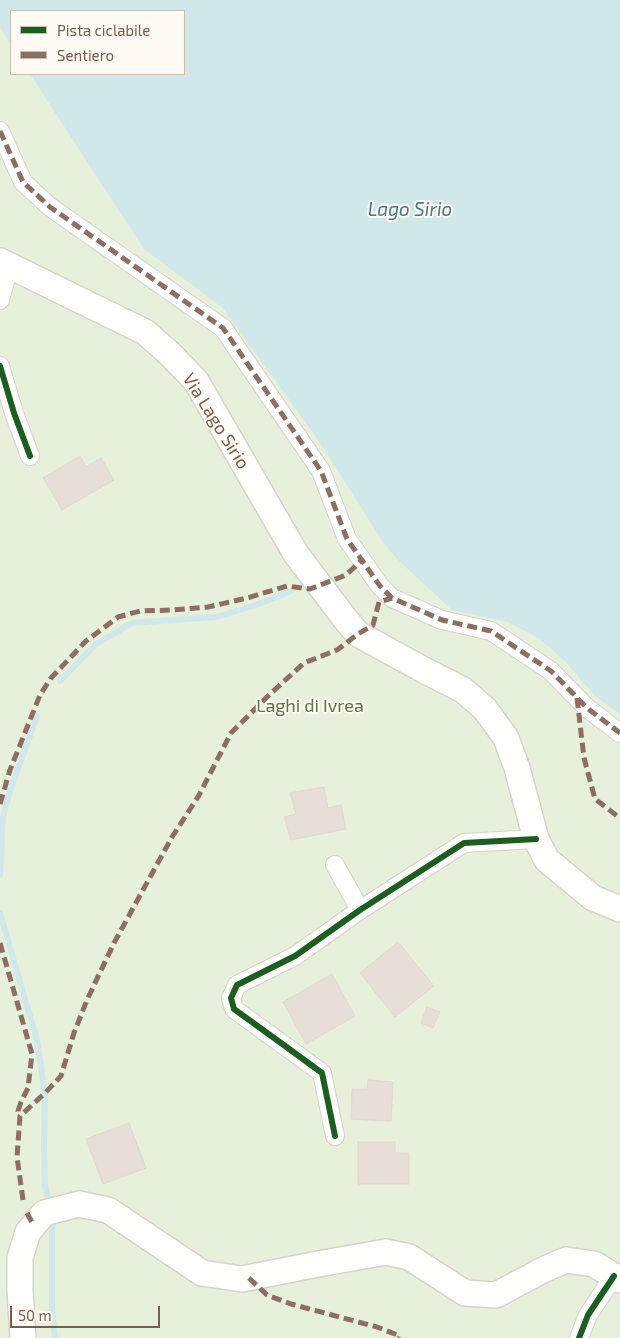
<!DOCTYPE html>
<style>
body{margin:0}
#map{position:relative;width:620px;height:1338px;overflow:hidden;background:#f9f5f0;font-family:"Exo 2",sans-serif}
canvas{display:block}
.legend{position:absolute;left:10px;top:10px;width:175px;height:65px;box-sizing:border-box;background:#fffaf3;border:1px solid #cabbb1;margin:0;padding:6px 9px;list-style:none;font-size:15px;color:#7a5c4d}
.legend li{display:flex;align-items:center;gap:10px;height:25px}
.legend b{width:25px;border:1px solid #cabbb1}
.scale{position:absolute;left:10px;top:1306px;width:150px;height:22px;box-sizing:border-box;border:2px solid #7a5c4d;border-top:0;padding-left:6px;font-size:15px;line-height:18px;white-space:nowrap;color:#7a5c4d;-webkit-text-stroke:4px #fffaf3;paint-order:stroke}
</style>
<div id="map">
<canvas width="620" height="1338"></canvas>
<ul class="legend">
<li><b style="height:6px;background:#1b5e20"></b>Pista ciclabile</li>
<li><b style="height:6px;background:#8d6e63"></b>Sentiero</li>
</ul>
<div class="scale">50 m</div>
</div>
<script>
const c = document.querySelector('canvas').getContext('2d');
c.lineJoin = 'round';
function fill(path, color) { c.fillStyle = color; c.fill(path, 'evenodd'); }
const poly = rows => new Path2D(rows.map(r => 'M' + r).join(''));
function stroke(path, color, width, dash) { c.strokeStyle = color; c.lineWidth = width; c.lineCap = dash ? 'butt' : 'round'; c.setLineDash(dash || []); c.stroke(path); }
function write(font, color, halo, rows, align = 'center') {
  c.font = font + ' "Exo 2",sans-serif'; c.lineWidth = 4; c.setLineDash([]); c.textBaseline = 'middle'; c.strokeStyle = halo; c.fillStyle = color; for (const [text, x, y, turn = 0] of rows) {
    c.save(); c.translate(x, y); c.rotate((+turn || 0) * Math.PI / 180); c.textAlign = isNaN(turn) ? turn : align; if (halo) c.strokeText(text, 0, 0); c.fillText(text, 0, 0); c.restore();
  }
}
fill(poly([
 [0,0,620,0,620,1338,0,1338],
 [11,11,184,11,184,74,11,74]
]), '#e7f0db');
fill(poly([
 [0,0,620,0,620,714,595,696,565,661,540,639,508,622,452,610,395,557,383,542,319,441,223,308,144,249,30,74,184,74,184,11,11,11,11,44,0,27]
]), '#d0e8ea');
stroke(poly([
 [60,681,96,644,132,623,216,617,256,605,291,591],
 [0,875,3,817,10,791,37,716],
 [0,913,37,1040,45,1093,44,1147,45,1187,48,1197],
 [52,1226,52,1309,55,1338]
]), '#d0e8ea', 6);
const building = poly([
 [80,456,86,467,101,458,114,480,62,510,43,478,80,456],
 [324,787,328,808,341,805,346,829,291,840,284,817,296,814,290,793,324,787],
 [398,942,434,986,395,1017,360,973,398,942],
 [332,974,355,1016,306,1044,283,1002,332,974],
 [427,1007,440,1012,433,1028,421,1023,427,1007],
 [368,1080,393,1082,391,1121,351,1119,352,1089,367,1089,368,1080],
 [129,1123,146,1168,103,1184,86,1139,129,1123],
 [358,1142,395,1142,395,1153,409,1153,409,1184,358,1184,358,1142]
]);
fill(building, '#e6ded7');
stroke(building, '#e2d8d2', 1);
const street = poly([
 [0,131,23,182,50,207,223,328,321,471,347,539,380,586,392,598,442,620,491,631,551,671,587,708,620,733],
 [0,300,9,266],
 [0,366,14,413,30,456],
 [335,865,360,910],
 [335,1136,322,1073,281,1043,234,1009,231,998,237,985,295,956,360,910,464,843,536,839],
 [579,1338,588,1315,614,1276]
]);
const secondary = poly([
 [0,261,145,332,169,353,196,381,296,554,346,620,358,634,420,668,463,690,485,709,506,738,517,768,536,839,547,860,593,898,620,909],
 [23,1338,20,1290,20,1258,28,1232,44,1213,79,1204,108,1210,202,1273,242,1279,318,1264,386,1252,409,1257,465,1293,496,1295,545,1269,566,1260,594,1264,620,1280]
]);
stroke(street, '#d7d1cb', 20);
stroke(secondary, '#d9d2cb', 28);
stroke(street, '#fefefd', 18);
stroke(secondary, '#fefefd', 25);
stroke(poly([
 [0,131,23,182,50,207,223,328,321,471,347,539,380,586,392,598,442,620,491,631,551,671,587,708,620,733],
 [577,698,584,758,595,799,620,818],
 [0,804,10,770,40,695,51,678,86,641,118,617,140,611,173,610,208,607,247,598,287,586,310,589,346,575,362,560],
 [0,943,32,1054,28,1088,21,1102,18,1111,20,1116],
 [23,1200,17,1157,20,1116,45,1093,61,1076,74,1033,87,1000,114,943,172,837,198,797,231,733,269,695,304,663,337,650,358,634,373,625,379,602,392,598],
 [27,1213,34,1226],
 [249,1278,267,1295,291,1304,377,1327,400,1336,399,1338]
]), '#8d6e63', 5, [10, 5]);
stroke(poly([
 [0,366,14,413,30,456],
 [335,1136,322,1073,281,1043,234,1009,231,998,237,985,295,956,360,910,464,843,536,839],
 [579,1338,588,1315,614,1276]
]), '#1b5e20', 6);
write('18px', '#7a5c4d', '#fffaf3', [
 ["Via Lago Sirio",216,421,58]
]);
write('18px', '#537a41', '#fffaf3', [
 ["Laghi di Ivrea",310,706]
]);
write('italic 19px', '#437c86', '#fffaf3', [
 ["Lago Sirio",410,210]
]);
</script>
